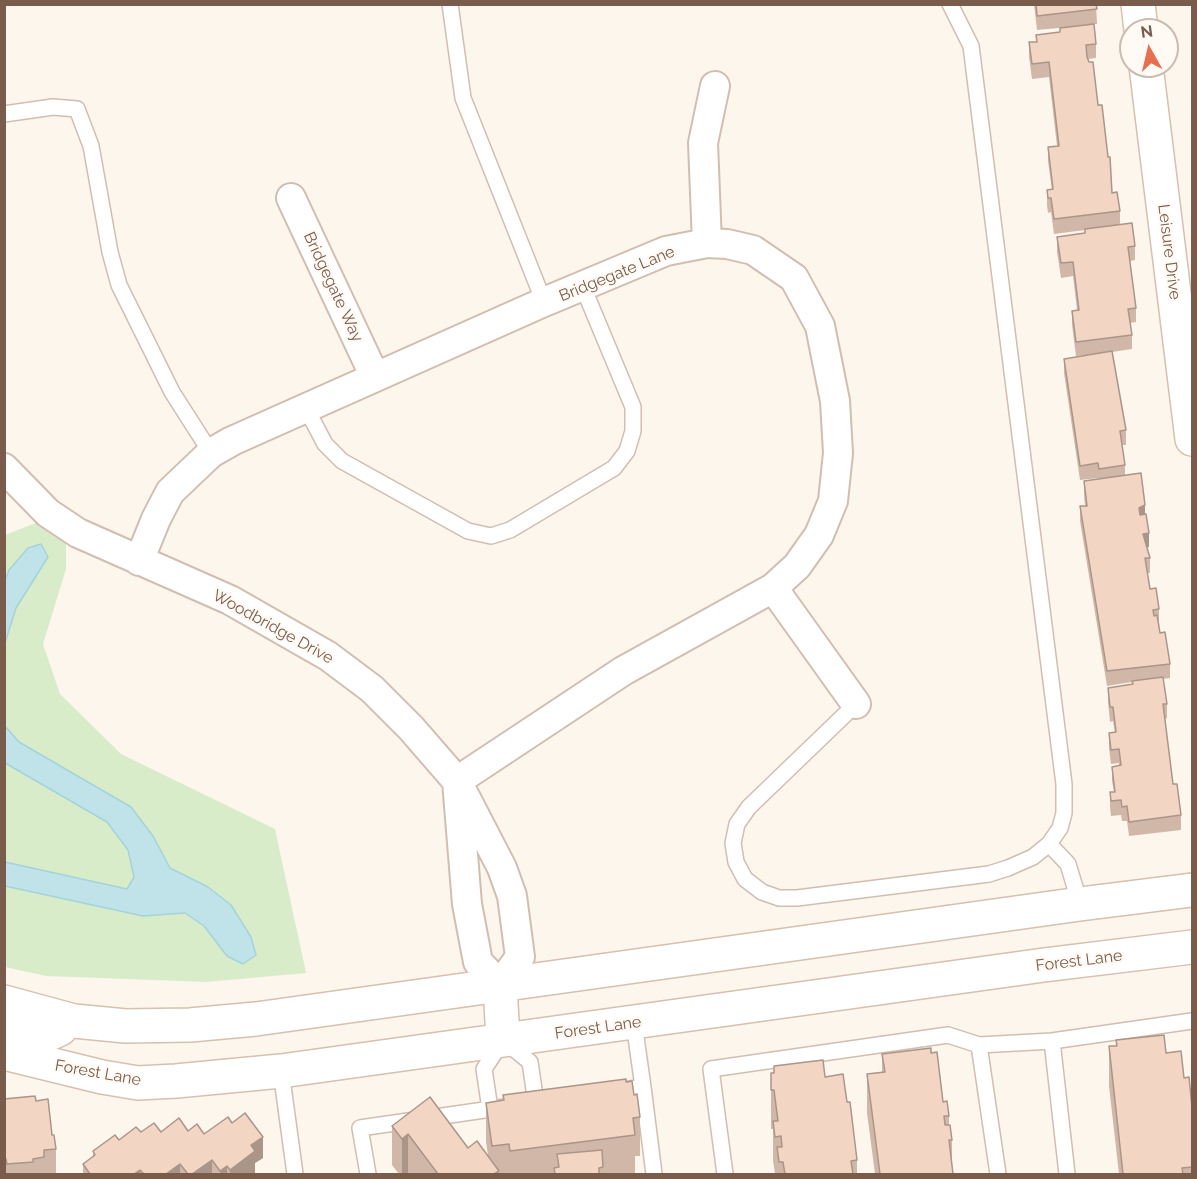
<!DOCTYPE html>
<style>
body{margin:0}
#map{position:relative;width:1197px;height:1179px;overflow:hidden;background:#fdf6ec;font-family:Raleway,sans-serif}
canvas{display:block}
.frame{position:absolute;inset:0;border:6px solid #7a5c4d;pointer-events:none}
.north{position:absolute;left:1119px;top:18px;width:60px;height:60px;box-sizing:border-box;background:#fffaf3;border:2px solid #cabbb1;border-radius:50%;rotate:352deg;font-size:16px;font-weight:700;line-height:24px;text-align:center;color:#7a5c4d}
.north::after{content:'';display:block;margin:auto;width:21px;height:27px;background:#e76f51;clip-path:polygon(50% 0,100% 100%,50% 72%,0 100%)}
</style>
<div id="map">
<canvas width="1197" height="1179"></canvas>
<div class="frame"></div>
<div class="north">N</div>
</div>
<script>
const c = document.querySelector('canvas').getContext('2d');
c.lineJoin = 'round';
function fill(path, color) { c.fillStyle = color; c.fill(path, 'evenodd'); }
const poly = rows => new Path2D(rows.map(r => 'M' + r).join(''));
function stroke(path, color, width, dash) { c.strokeStyle = color; c.lineWidth = width; c.lineCap = dash ? 'butt' : 'round'; c.setLineDash(dash || []); c.stroke(path); }
function write(font, color, halo, rows, align = 'center') {
  c.font = font + ' Raleway,sans-serif'; c.lineWidth = 4.5; c.setLineDash([]); c.textBaseline = 'middle'; c.strokeStyle = halo; c.fillStyle = color; for (const [text, x, y, turn = 0] of rows) {
    c.save(); c.translate(x, y); c.rotate((+turn || 0) * Math.PI / 180); c.textAlign = isNaN(turn) ? turn : align; if (halo) c.strokeText(text, 0, 0); c.fillText(text, 0, 0); c.restore();
  }
}
fill(poly([
 [36,523,66,543,66,569,43,644,60,694,121,754,275,829,306,973,206,982,46,976,5,967,5,535]
]), '#d8ecc9');
const water = poly([
 [41,544,48,557,16,608,5,643,5,581,9,570,28,548,41,544],
 [4,725,19,742,131,807,153,836,170,868,208,887,231,905,251,937,256,955,243,964,227,956,204,926,185,913,143,916,5,886,5,862,127,889,134,877,128,850,107,822,5,763,4,725]
]);
fill(water, '#bfe3e8');
stroke(water, '#a5d3da', 1.5);
const lane = poly([
 [450,4,463,98,544,302],
 [4,114,53,107,77,109,91,146,110,252,119,285,172,392,211,453],
 [306,408,325,444,342,461,468,531,491,536,510,530,614,468,627,451,633,431,633,407,583,287],
 [856,704,749,807,737,824,733,843,736,862,745,879,762,892,779,898,797,898,989,874,1008,868,1033,857,1049,844,1060,828,1064,813,1064,784,971,46,950,4],
 [1049,844,1068,864,1080,904],
 [634,1023,643,1087],
 [1052,1041,1067,1174],
 [979,1045,998,1174],
 [281,1071,295,1174],
 [612,1092,643,1087,654,1174],
 [490,1109,484,1069,503,1040,530,1062,536,1103],
 [368,1174,360,1128,505,1107],
 [725,1174,711,1069,948,1035,979,1045,1052,1041,1192,1021]
]);
const street = poly([
 [291,198,375,377],
 [707,243,703,143,715,86],
 [4,468,48,513,78,533,230,600,328,656,372,689,411,728,457,781,502,868,512,896,520,957,500,985,478,962,467,904,457,781],
 [139,561,156,519,170,492,211,453,232,441,544,302,666,251,707,243,727,244,753,250,794,278,820,326,835,401,838,453,833,501,819,535,797,566,773,588,623,671,457,781],
 [773,588,856,704]
]);
const secondary = poly([
 [1138,4,1141,30],
 [1146,66,1192,439],
 [500,985,503,1040],
 [4,1002,74,1021,126,1026,190,1025,256,1019,1080,904,1192,890],
 [4,1026,45,1036,60,1029],
 [4,1053,102,1077,138,1083,176,1081,281,1071,1044,965,1192,947]
]);
stroke(lane, '#d1beb0', 18);
stroke(street, '#d1beb0', 32);
stroke(secondary, '#d6c0b0', 36);
stroke(lane, '#fff', 15);
stroke(street, '#fff', 28);
stroke(secondary, '#fff', 33);
fill(poly([
 [1034,4,1096,4,1097,24,1094,24,1096,44,1096,58,1088,59,1098,105,1112,193,1120,211,1120,225,1135,246,1135,260,1130,261,1136,308,1136,322,1130,323,1132,335,1132,349,1112,352,1126,430,1126,445,1122,445,1125,465,1125,475,1145,514,1149,547,1147,547,1150,558,1150,573,1147,573,1150,589,1159,609,1159,623,1160,633,1170,664,1170,678,1163,679,1167,704,1167,718,1165,719,1173,784,1181,815,1181,830,1129,836,1127,821,1122,821,1121,815,1111,816,1110,807,1110,792,1114,792,1112,781,1112,767,1119,766,1119,763,1111,764,1109,748,1109,733,1115,733,1113,721,1110,722,1108,702,1108,688,1132,685,1132,682,1107,686,1080,521,1080,506,1085,506,1084,495,1084,481,1098,479,1098,478,1080,480,1064,373,1064,359,1096,354,1076,356,1072,325,1072,311,1077,310,1073,276,1061,278,1057,252,1057,237,1085,233,1085,230,1054,234,1051,212,1048,213,1047,205,1047,190,1052,190,1048,161,1048,147,1057,146,1049,77,1032,79,1029,57,1029,42,1036,42,1036,35,1060,32,1080,26,1037,30],
 [1109,1046,1166,1053,1184,1078,1192,1107,1192,1174,1119,1174,1109,1086],
 [882,1054,943,1102,949,1116,949,1125,952,1140,952,1167,953,1174,875,1174,867,1113,867,1074,882,1072],
 [774,1066,825,1077,847,1102,857,1160,857,1174,775,1174,773,1160,773,1129,771,1129,771,1073,774,1073],
 [503,1095,634,1095,640,1117,640,1156,635,1156,635,1174,409,1174,408,1173,407,1174,399,1174,392,1165,392,1126,468,1148,488,1155,486,1142,486,1103,503,1100],
 [4,1099,36,1101,52,1135,56,1149,56,1174,4,1174],
 [188,1131,204,1134,263,1158,255,1163,255,1173,253,1174,83,1174,83,1164,93,1157,93,1151,119,1140,141,1132]
]), '#d1b7a8');
fill(poly([
 [1145,505,1145,519,1139,522,1139,508],
 [1149,533,1149,547,1143,548,1143,534],
 [408,1134,408,1173,407,1174,402,1174,402,1139],
 [263,1137,263,1158,255,1163,255,1173,253,1174,230,1174,230,1170,251,1145],
 [212,1160,212,1174,192,1174],
 [180,1164,180,1174,166,1174],
 [227,1166,227,1174,220,1174,220,1171],
 [140,1170,140,1174,134,1174]
]), '#aa9588');
const building = poly([
 [1036,4,1096,4,1097,9,1037,16,1036,4],
 [1094,24,1096,44,1086,45,1087,57,1089,62,1093,62,1098,105,1102,105,1108,157,1110,157,1112,193,1117,192,1120,211,1054,219,1051,198,1048,198,1047,190,1053,189,1048,147,1059,146,1049,62,1032,64,1029,42,1037,42,1036,35,1060,32,1060,28,1094,24],
 [1132,223,1135,246,1128,247,1136,308,1128,309,1132,335,1076,342,1072,311,1079,310,1073,262,1061,263,1057,237,1085,233,1085,229,1132,223],
 [1112,351,1126,430,1120,431,1125,465,1099,469,1098,463,1080,466,1064,359,1112,351],
 [1141,473,1145,505,1139,508,1140,515,1146,514,1149,533,1143,534,1150,558,1145,558,1150,589,1156,588,1159,609,1153,610,1154,616,1157,615,1160,633,1165,632,1170,664,1107,671,1080,506,1087,506,1084,481,1141,473],
 [1163,677,1167,704,1163,704,1173,784,1177,784,1181,815,1129,822,1127,806,1122,807,1121,800,1111,801,1110,792,1115,792,1112,767,1121,765,1119,749,1111,750,1109,733,1116,732,1113,707,1110,707,1108,688,1133,684,1132,681,1163,677],
 [1164,1035,1166,1053,1181,1051,1184,1078,1189,1077,1192,1107,1192,1167,1182,1168,1183,1174,1123,1174,1109,1046,1117,1046,1116,1040,1164,1035],
 [931,1048,931,1053,937,1052,943,1102,947,1101,949,1116,944,1116,945,1125,950,1125,952,1140,949,1140,953,1174,880,1174,867,1074,885,1072,882,1054,931,1048],
 [823,1060,825,1077,843,1074,847,1102,850,1102,857,1160,851,1161,853,1174,785,1174,783,1162,779,1162,777,1147,782,1147,781,1136,775,1137,773,1121,778,1121,774,1090,771,1090,771,1073,774,1073,774,1066,823,1060],
 [626,1079,626,1082,632,1081,634,1095,637,1094,640,1117,633,1118,635,1135,510,1151,509,1144,492,1146,486,1103,504,1100,503,1095,626,1079],
 [35,1096,36,1101,48,1099,52,1135,54,1135,56,1149,44,1150,44,1157,33,1159,33,1162,7,1164,6,1159,4,1160,4,1099,35,1096],
 [430,1097,468,1148,477,1141,499,1171,494,1174,437,1174,438,1174,408,1134,402,1139,392,1126,430,1097],
 [245,1113,263,1137,251,1145,255,1151,230,1170,227,1166,220,1171,212,1160,192,1174,188,1174,180,1164,166,1174,144,1174,140,1170,134,1174,90,1174,83,1164,95,1155,93,1151,115,1135,119,1140,136,1127,141,1132,154,1123,161,1132,179,1118,188,1131,197,1124,204,1134,228,1117,232,1123,245,1113],
 [602,1150,603,1167,599,1168,599,1174,555,1174,554,1168,559,1167,557,1154,602,1150]
]);
fill(building, '#f3d5c3');
stroke(building, '#aa9588', 1.5);
write('16px', '#7a5c4d', '#fffaf3', [
 ["Leisure Drive",1169,252,83],
 ["Bridgegate Lane",617,274,-22],
 ["Bridgegate Way",333,287,65],
 ["Woodbridge Drive",273,627,29],
 ["Forest Lane",1079,961,-7],
 ["Forest Lane",598,1028,-8],
 ["Forest Lane",98,1073,10]
]);
</script>
